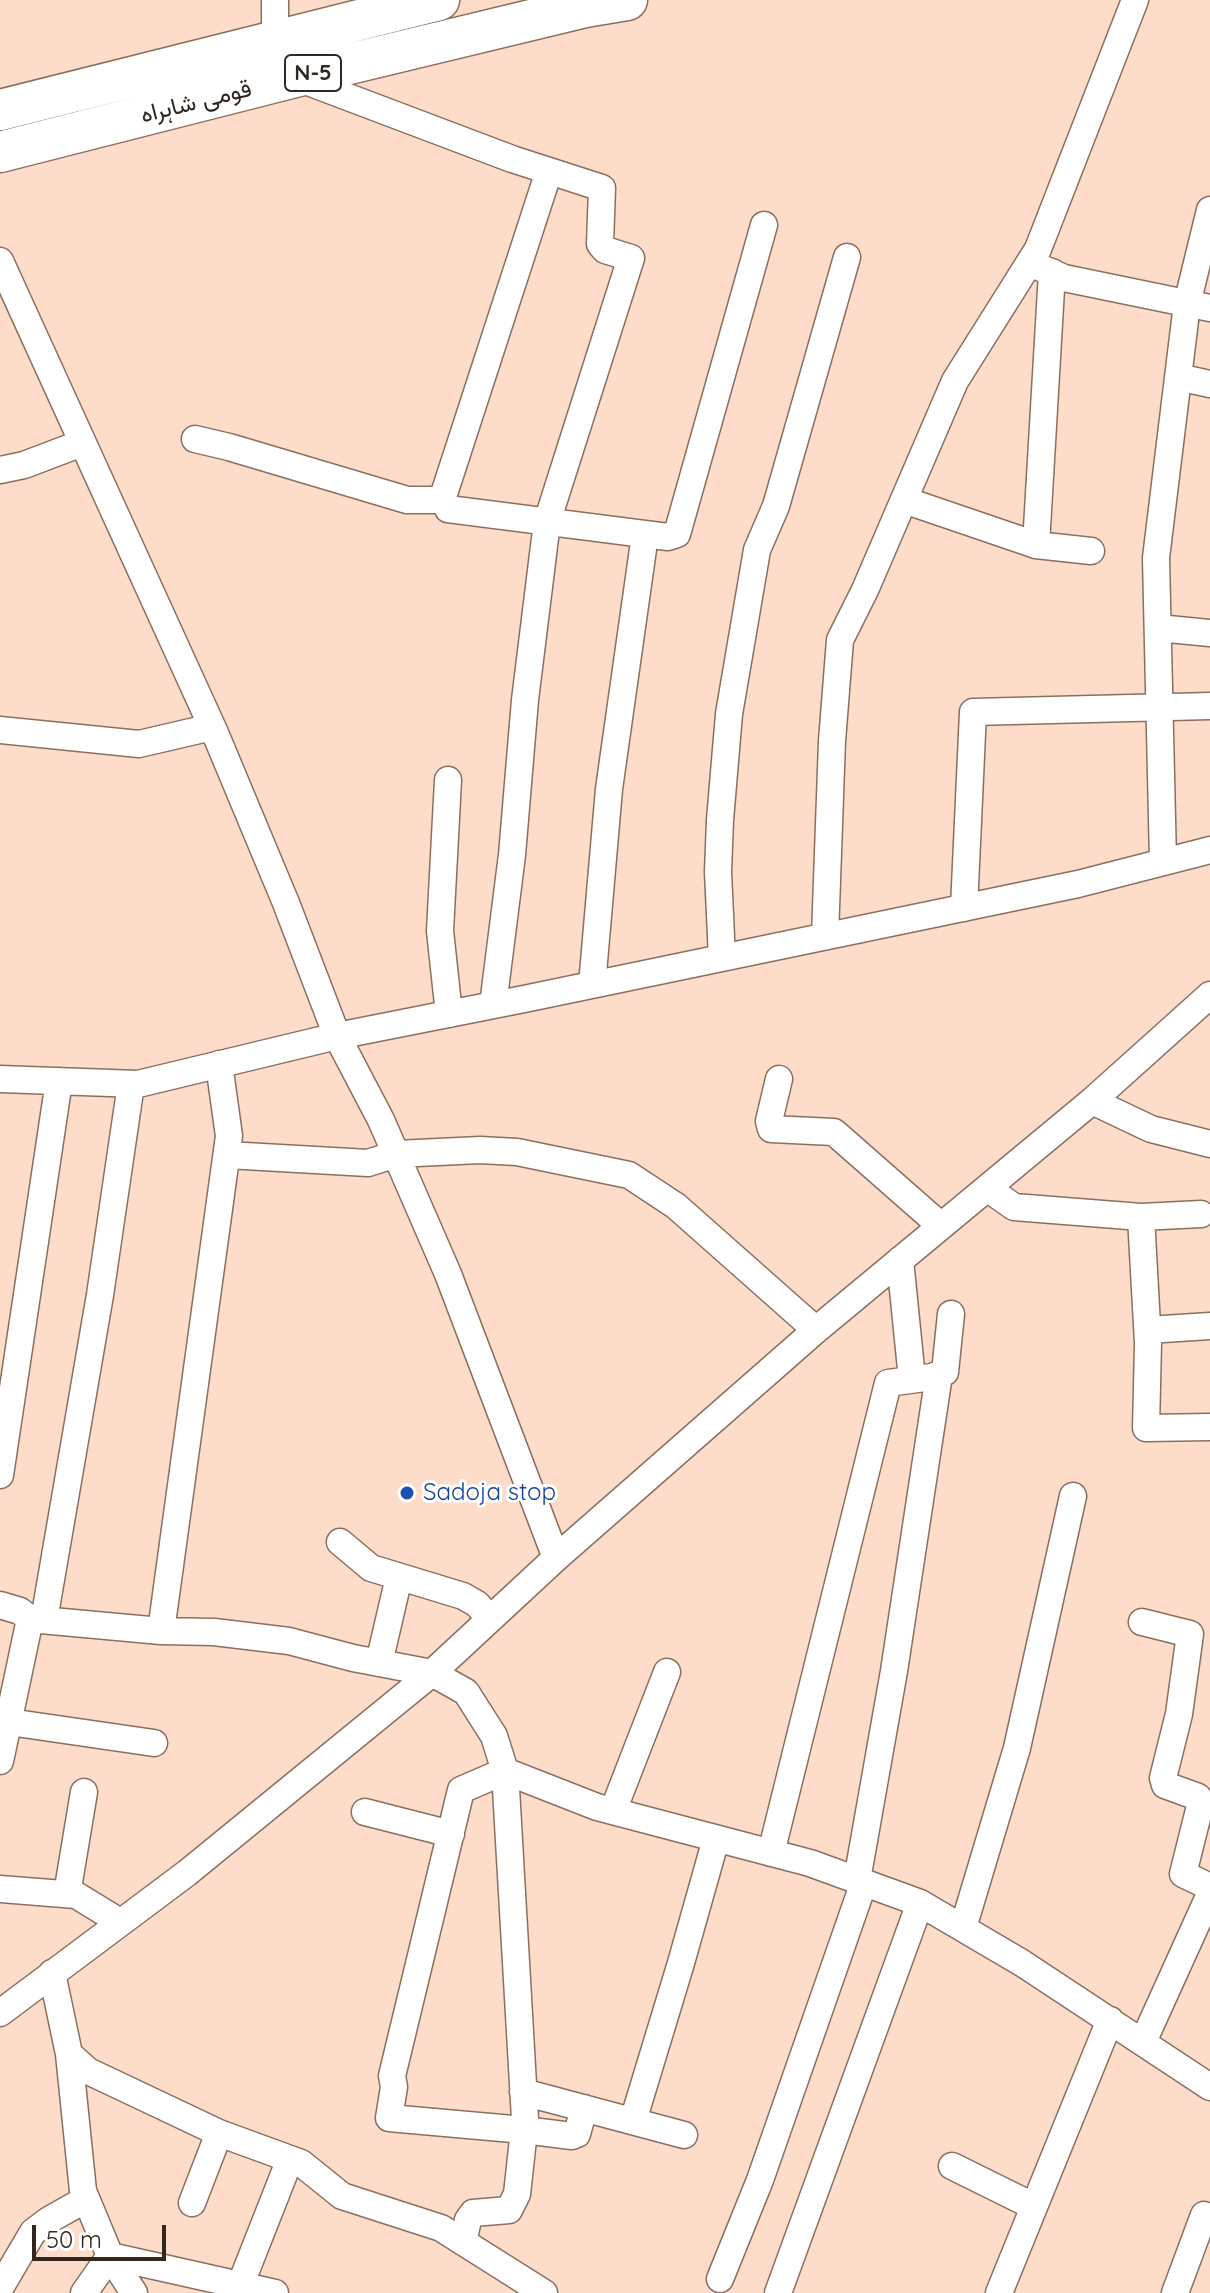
<!DOCTYPE html>
<meta charset="utf-8">
<style>
body{margin:0}
#map{position:relative;width:1210px;height:2293px;overflow:hidden;background:#fddcc9;font-family:Quicksand,sans-serif}
canvas{display:block}
.scale{position:absolute;left:32px;top:2225px;width:134px;height:36px;box-sizing:border-box;border:4px solid #32271f;border-top:0;padding-left:10px;font-size:24px;line-height:28px;white-space:nowrap;color:#32271f;-webkit-text-stroke:6px #fff;paint-order:stroke}
</style>
<div id="map">
<canvas width="1210" height="2293"></canvas>
<div class="scale">50 m</div>
</div>
<script>
const c = document.querySelector('canvas').getContext('2d');
c.lineJoin = 'round';
const poly = rows => new Path2D(rows.map(r => 'M' + r).join(''));
function stroke(path, color, width, dash) { c.strokeStyle = color; c.lineWidth = width; c.lineCap = dash ? 'butt' : 'round'; c.setLineDash(dash || []); c.stroke(path); }
function write(font, color, halo, rows, align = 'center') {
  c.font = font + ' Quicksand,Vazirmatn,sans-serif'; c.lineWidth = 6; c.setLineDash([]); c.textBaseline = 'middle'; c.strokeStyle = halo; c.fillStyle = color; for (const [text, x, y, turn = 0] of rows) {
    c.save(); c.translate(x, y); c.rotate((+turn || 0) * Math.PI / 180); c.textAlign = isNaN(turn) ? turn : align; if (halo) c.strokeText(text, 0, 0); c.fillText(text, 0, 0); c.restore();
  }
}
const minor = poly([
 [275,41,275,0],
 [295,77,512,159,602,188,600,244,605,250,631,258,547,522,525,700,512,855,493,1005],
 [0,261,215,733,286,903,337,1036,381,1120,448,1274,556,1558],
 [1039,267,1064,278,1210,308],
 [1178,377,1210,384],
 [195,439,229,447,407,500,442,500,549,171],
 [0,470,24,465,82,443],
 [904,500,1036,545,1091,551],
 [448,509,668,537,677,534,764,225],
 [1036,545,1052,272],
 [1158,628,1210,633],
 [0,730,139,744,212,727],
 [448,780,440,931,449,1014],
 [1163,862,1156,558,1187,304,1210,210],
 [964,908,973,712,1210,706],
 [825,936,832,741,840,640,865,590,955,381,1038,249,1135,0],
 [722,958,718,872,720,820,729,714,757,550,776,506,847,257],
 [592,985,609,789,645,535],
 [0,1079,138,1084,337,1036,524,999,1078,884,1210,850],
 [779,1079,769,1121,771,1129,834,1132,941,1226],
 [1092,1101,1151,1129,1210,1144],
 [227,1155,368,1163,396,1154,480,1150,517,1152,629,1175,676,1206,816,1330],
 [987,1188,1014,1207,1141,1217,1201,1214],
 [1141,1217,1148,1343,1146,1428,1210,1427],
 [900,1260,912,1379],
 [1148,1330,1210,1326],
 [0,1475,59,1081],
 [340,1542,371,1568,463,1596,477,1604,490,1619],
 [0,1605,20,1611,30,1619],
 [44,1620,100,1295,131,1084],
 [1142,1622,1190,1634,1179,1714,1163,1778,1165,1785,1198,1797,1201,1802,1183,1874,1210,1887],
 [161,1631,214,1632,289,1641,353,1658,432,1673,466,1692,494,1736,505,1771,597,1807,810,1863,920,1903,1022,1963,1210,2087],
 [379,1663,399,1577],
 [9,1722,154,1743],
 [0,1761,30,1619,161,1631,229,1136,219,1064],
 [613,1811,667,1672],
 [365,1812,451,1834],
 [771,1853,888,1383,932,1377,945,1372,951,1314],
 [857,1880,894,1671,939,1375],
 [0,1889,76,1895,120,1922],
 [67,1894,84,1792],
 [963,1928,1017,1748,1073,1496],
 [52,1973,69,2054,83,2191,110,2256,134,2293],
 [0,2013,187,1873,432,1673,556,1558,816,1330,1092,1101,1210,995],
 [1143,2042,1210,1894],
 [69,2054,88,2071,219,2133,301,2163,342,2196,441,2228,544,2293],
 [523,2092,684,2135],
 [633,2121,681,1963,716,1839],
 [952,2166,1033,2206],
 [192,2203,219,2133],
 [463,2242,468,2220,473,2213,509,2210,517,2194,524,2130,525,2119,505,1771,461,1790,392,2076,394,2087,389,2118,524,2130,572,2136,577,2134,584,2108],
 [720,2279,760,2180,864,1882],
 [240,2286,290,2159],
 [0,2288,33,2232,49,2220,86,2199],
 [84,2293,110,2256,275,2293],
 [778,2293,920,1903],
 [999,2293,1110,2020],
 [1175,2293,1204,2215,1210,2217]
]);
const highway = poly([
 [0,110,439,0],
 [0,152,295,77,585,7,627,0]
]);
stroke(minor, '#8b6f5e', 29);
stroke(highway, '#8b6f5e', 43);
stroke(minor, '#fff', 26);
stroke(highway, '#fff', 40);
for (const [x, y, r, color] of [
 [407,1493,8,"#1a4fb4"]
]) { const dot = new Path2D(); dot.arc(x, y, r, 0, 2 * Math.PI); c.fillStyle = color; c.fill(dot); stroke(dot, '#fff', 3); }
for (const [x, y, w] of [
 [313,73,56]
]) { const box = new Path2D(); box.roundRect(x - w / 2, y - 18, w, 36, 6); c.fillStyle = '#fff'; c.fill(box); stroke(box, '#32271f', 2); }
write('bold 22px', '#32271f', null, [
 ["N-5",313,73]
]);
write('24px', '#32271f', '#fff', [
 ["قومی شاہراہ",196,102,-14]
]);
write('24px', '#164399', '#fff', [
 ["Sadoja stop",423,1493]
], 'left');
</script>
